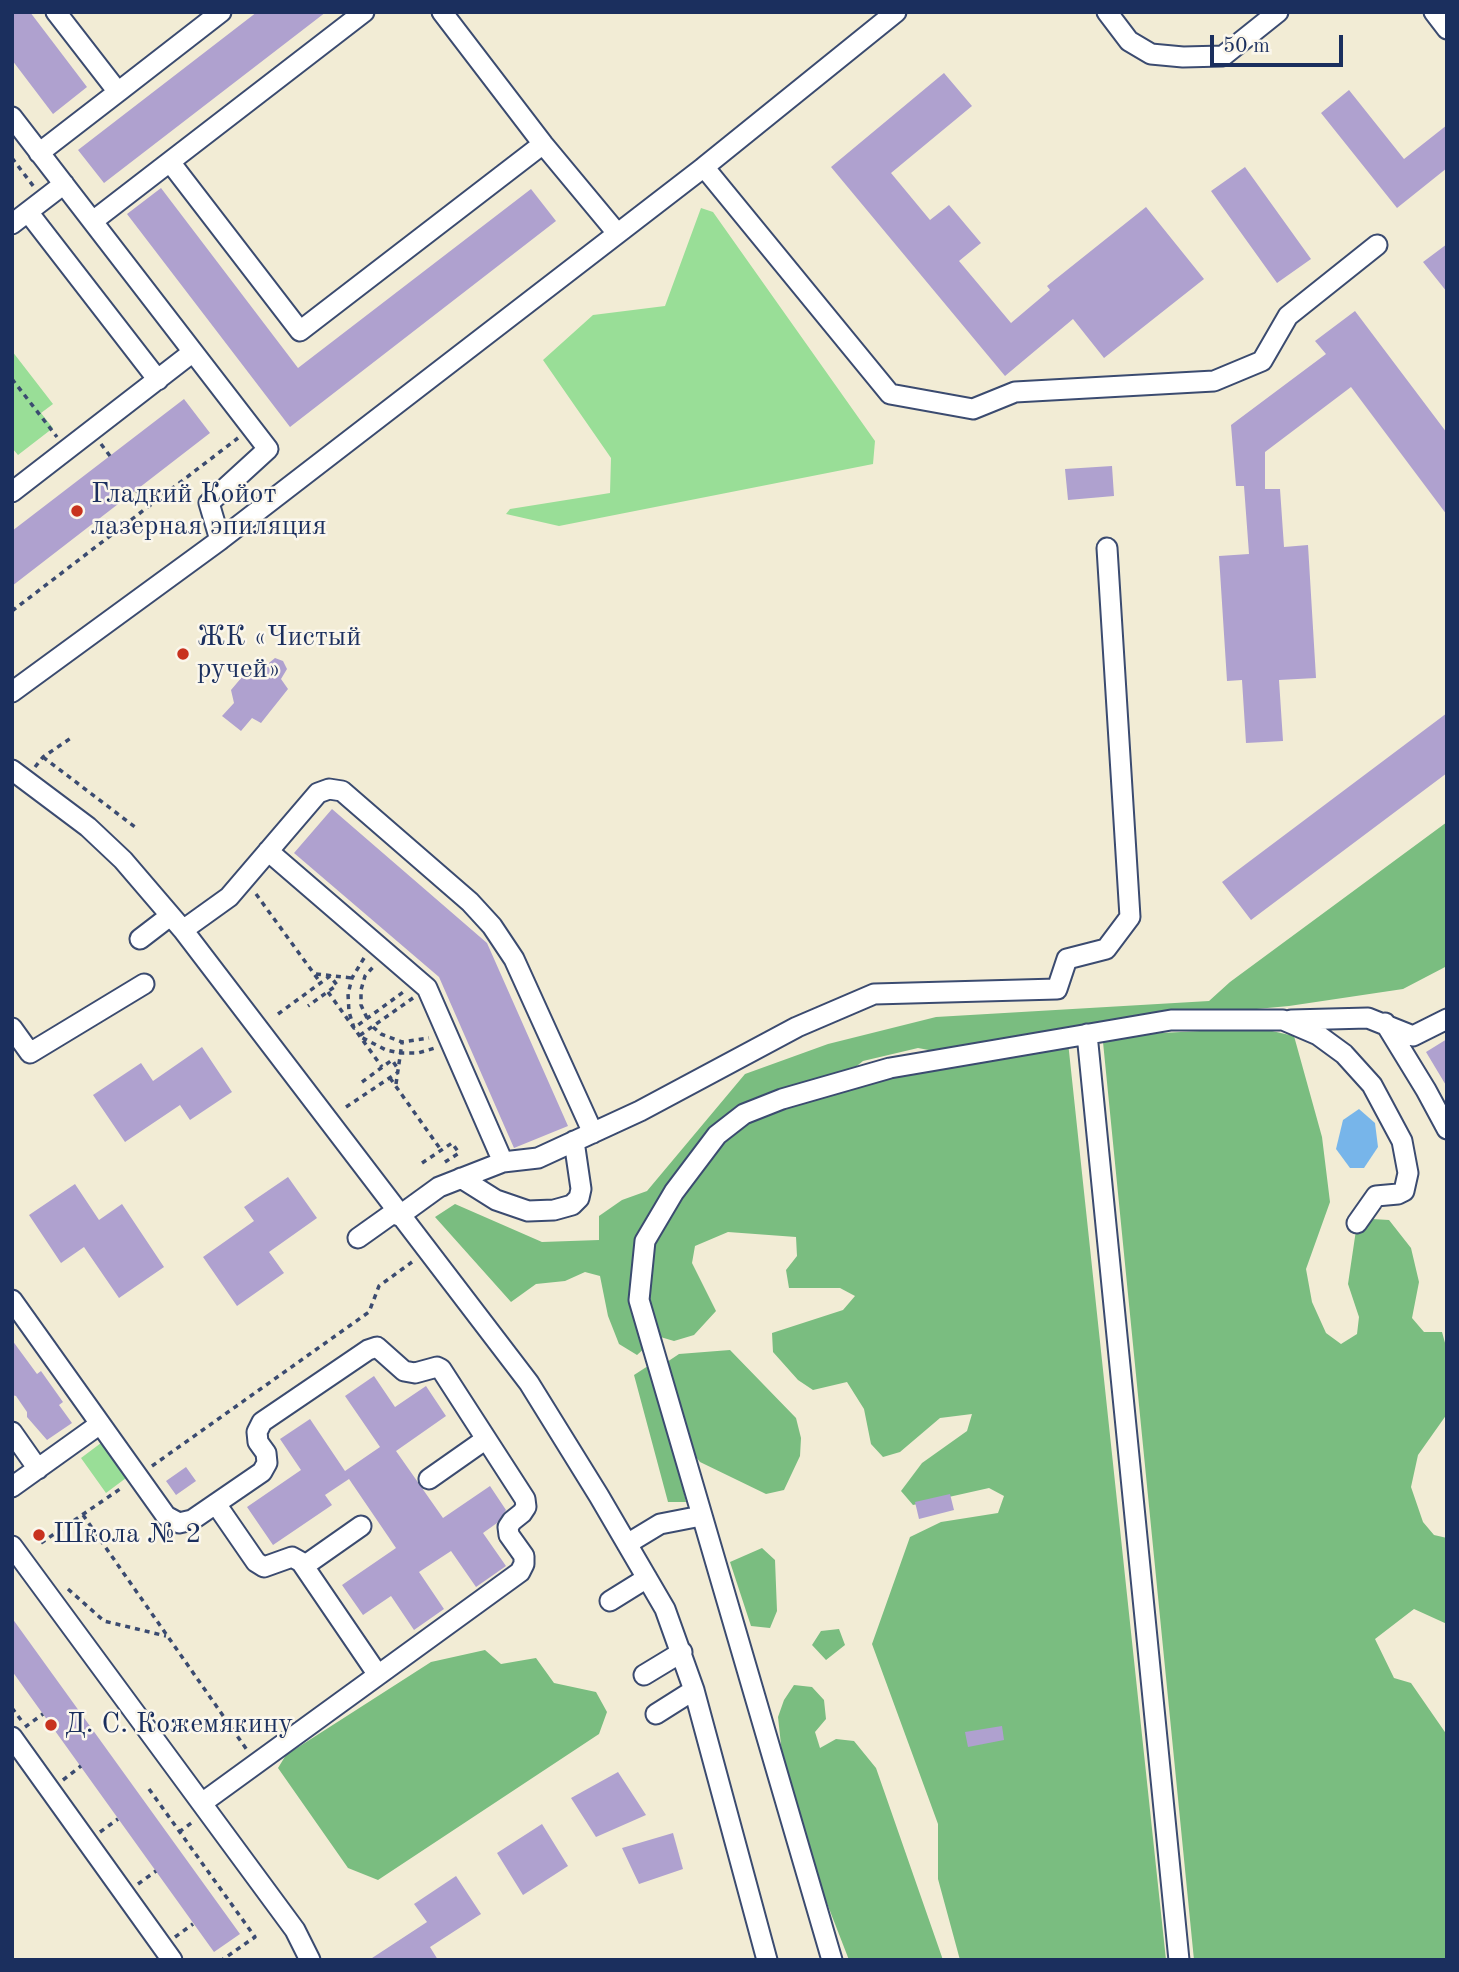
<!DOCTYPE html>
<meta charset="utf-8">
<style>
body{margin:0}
#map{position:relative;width:1459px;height:1972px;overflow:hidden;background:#f2ecd5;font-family:"Old Standard TT",serif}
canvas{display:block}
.frame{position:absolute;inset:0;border:14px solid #1b2f5e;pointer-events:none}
.scale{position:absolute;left:1210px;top:35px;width:133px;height:32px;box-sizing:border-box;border:4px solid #1b2f5e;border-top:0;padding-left:9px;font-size:21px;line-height:24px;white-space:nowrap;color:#1b2f5e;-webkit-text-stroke:5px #fbf7ec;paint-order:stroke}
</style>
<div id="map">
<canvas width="1459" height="1972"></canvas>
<div class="frame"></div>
<div class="scale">50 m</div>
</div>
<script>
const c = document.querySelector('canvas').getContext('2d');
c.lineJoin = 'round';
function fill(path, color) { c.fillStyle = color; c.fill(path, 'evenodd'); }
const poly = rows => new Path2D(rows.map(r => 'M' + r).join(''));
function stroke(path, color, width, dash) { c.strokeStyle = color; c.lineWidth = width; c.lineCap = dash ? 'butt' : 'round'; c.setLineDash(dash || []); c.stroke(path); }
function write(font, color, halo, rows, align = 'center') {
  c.font = font + ' "Old Standard TT",serif'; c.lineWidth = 5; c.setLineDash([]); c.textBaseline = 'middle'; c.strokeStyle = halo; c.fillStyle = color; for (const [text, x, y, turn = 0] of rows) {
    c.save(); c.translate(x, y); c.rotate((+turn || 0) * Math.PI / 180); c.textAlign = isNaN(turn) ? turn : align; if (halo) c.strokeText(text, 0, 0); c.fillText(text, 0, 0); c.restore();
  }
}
fill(poly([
 [701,208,713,212,875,441,873,464,559,526,506,514,510,509,610,493,611,458,543,360,593,315,665,306],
 [12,351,53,404,41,413,53,428,18,455,12,448],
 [101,1443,126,1478,106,1493,81,1458]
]), '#99de97');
fill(poly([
 [1447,822,1447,966,1403,989,1289,1006,1105,1023,934,1051,918,1048,863,1061,847,1074,742,1108,640,1237,647,1346,637,1355,619,1344,608,1316,600,1276,585,1272,565,1281,536,1284,511,1302,435,1217,455,1204,542,1242,599,1240,599,1216,622,1200,647,1191,745,1074,828,1044,936,1017,1209,1001,1230,982],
 [1259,1028,1294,1036,1322,1137,1330,1202,1306,1269,1312,1302,1326,1333,1341,1344,1357,1334,1359,1317,1348,1284,1356,1230,1372,1219,1389,1220,1411,1248,1419,1282,1412,1318,1424,1332,1442,1332,1447,1350,1447,1414,1418,1455,1411,1487,1423,1522,1434,1535,1447,1538,1447,1624,1414,1609,1375,1639,1394,1678,1411,1683,1447,1735,1447,1960,1194,1960,1103,1042,1122,1035],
 [1068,1042,1166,1960,960,1960,938,1879,938,1824,872,1644,910,1537,941,1522,998,1513,1004,1496,989,1488,913,1505,901,1491,922,1463,967,1431,972,1414,940,1418,900,1452,883,1457,871,1444,864,1409,847,1382,813,1390,798,1380,773,1352,772,1333,843,1310,855,1296,840,1288,789,1288,786,1270,797,1256,796,1237,728,1232,695,1246,692,1263,716,1311,694,1335,674,1341,657,1336,644,1303,648,1248,710,1148,738,1119,896,1075],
 [730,1350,796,1418,801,1438,800,1456,784,1490,766,1494,700,1462,688,1447,664,1364,679,1354],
 [648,1366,659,1383,686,1502,668,1502,634,1375],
 [762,1548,775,1560,777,1611,770,1628,751,1626,730,1562],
 [839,1629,845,1645,826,1660,812,1645,821,1631],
 [485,1650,501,1664,536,1658,554,1683,596,1692,607,1712,599,1734,378,1880,348,1868,278,1768,286,1755,431,1662],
 [794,1685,812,1687,824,1700,826,1719,815,1732,820,1748,836,1739,854,1741,876,1768,943,1960,849,1960,787,1800,778,1717,784,1700]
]), '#7abd80');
fill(poly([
 [1359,1109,1375,1123,1378,1147,1364,1168,1350,1168,1336,1149,1343,1120]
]), '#77b5ea');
fill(poly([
 [12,12,30,12,87,87,53,114,12,60],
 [257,12,326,12,104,183,78,150],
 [944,73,972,106,891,173,930,220,949,205,981,243,959,261,1011,323,1050,290,1047,286,1146,207,1204,279,1104,358,1073,319,1005,376,831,167],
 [1349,90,1404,159,1447,125,1447,168,1397,208,1321,113],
 [1245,167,1311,259,1277,283,1211,191],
 [161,188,298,368,531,189,556,221,290,427,127,214],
 [1447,244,1447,292,1423,262],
 [1355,311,1447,433,1447,515,1351,387,1265,452,1265,489,1280,489,1284,547,1308,545,1316,678,1279,680,1283,741,1246,743,1242,680,1227,681,1219,556,1249,554,1244,486,1236,486,1231,425,1326,354,1315,341],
 [184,399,210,433,12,586,12,531],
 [1112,466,1114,496,1068,500,1065,469],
 [275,658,283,661,287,669,281,679,288,689,261,723,252,718,241,731,222,716,234,703,231,690,253,664,258,672],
 [1447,713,1447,773,1251,920,1222,882],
 [332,809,487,943,568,1126,514,1148,439,977,294,853],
 [1447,1039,1447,1087,1426,1052],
 [202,1047,232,1092,190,1120,180,1105,125,1142,93,1095,141,1063,153,1081],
 [288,1177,317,1218,269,1252,284,1273,237,1306,203,1257,254,1221,244,1207],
 [75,1184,99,1220,122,1204,164,1267,119,1298,84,1247,61,1263,29,1215],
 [12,1340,37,1374,41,1371,63,1402,59,1405,72,1423,47,1440,27,1417,27,1412,16,1396,12,1395],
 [374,1376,395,1407,426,1386,446,1416,396,1451,443,1518,490,1486,506,1510,497,1523,483,1533,506,1566,476,1587,451,1551,419,1572,444,1609,414,1630,391,1596,363,1615,342,1585,396,1548,349,1479,325,1495,332,1505,273,1545,247,1507,301,1470,280,1439,310,1419,345,1471,380,1447,345,1396],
 [186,1467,196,1481,176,1495,166,1481],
 [950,1494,954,1510,919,1519,915,1502],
 [12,1618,240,1934,214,1952,12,1671],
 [1002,1726,1004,1740,968,1747,965,1732],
 [618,1772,646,1815,596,1837,571,1798],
 [542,1824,568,1866,523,1895,497,1853],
 [673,1833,683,1869,639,1884,622,1848],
 [456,1876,481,1914,430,1947,438,1960,369,1960,427,1922,414,1904]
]), '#afa1cf');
const minor = poly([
 [442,12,543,144,617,233],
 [1107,12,1129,41,1151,54,1183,57,1223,56,1278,12],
 [1434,12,1447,29],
 [118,92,221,12],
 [12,117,268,449,209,503,220,540],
 [39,153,118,92,56,12],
 [170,162,300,331,543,144],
 [704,167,890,394,973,409,1015,392,1214,381,1262,361,1288,316,1377,245],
 [28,212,158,380],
 [93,221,364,12],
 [12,224,64,184],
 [12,492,193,352],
 [12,692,220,540,704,167,896,12],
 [12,770,88,827,123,860,183,930,529,1383,599,1496,665,1609,694,1690,767,1960],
 [268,851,427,988,503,1162],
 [183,930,229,897,318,793,329,789,342,791,470,902,492,926,514,959,593,1133],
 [140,939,170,916],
 [1291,1020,1368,1018,1413,1036,1447,1019],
 [1385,1023,1426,1090,1447,1129],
 [12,1028,30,1053,144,984],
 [1087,1034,1179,1960],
 [461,1178,496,1200,528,1211,554,1210,572,1205,579,1198,581,1189,574,1141],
 [399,1216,439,1187,503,1162,538,1158,640,1111,797,1027,874,994,1057,989,1067,959,1106,949,1130,917,1107,548],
 [358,1238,396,1211],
 [12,1300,166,1516,179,1523,192,1520,262,1472,267,1463,266,1453,258,1442,257,1432,262,1422,368,1350,377,1347,404,1371,415,1373,437,1367,441,1369,525,1499,526,1507,522,1513,512,1521,508,1527,509,1535,524,1556,524,1564,520,1572,202,1803],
 [12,1432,38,1469],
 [429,1479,486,1439],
 [12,1487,100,1424],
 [216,1504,256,1562,264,1567,292,1557,301,1562,378,1675],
 [627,1544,660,1524,701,1516],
 [12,1546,295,1930,310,1960],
 [304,1566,361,1526],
 [610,1601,647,1578],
 [644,1675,682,1652],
 [656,1714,694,1690],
 [12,1737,172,1960],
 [832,1960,639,1300,645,1241,674,1192,717,1135,744,1114,782,1099,890,1068,1171,1020,1283,1020,1318,1035,1344,1054,1372,1085,1402,1141,1408,1173,1404,1191,1398,1194,1376,1196,1357,1223]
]);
stroke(minor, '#3b4b70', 23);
stroke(poly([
 [12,158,34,187],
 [12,379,57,437],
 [101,444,110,456],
 [136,490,149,506],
 [12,611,238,438],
 [43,757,135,827],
 [35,767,43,757,71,738],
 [256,894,320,982],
 [364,958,352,978,348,994,349,1012,354,1028,406,990],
 [316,974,352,978],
 [328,992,382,1067],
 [413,998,359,1036,386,1050,400,1053,418,1053,435,1048],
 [278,1014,330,976,337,985,308,1006],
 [367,1018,361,1005,361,990,365,976,374,966],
 [373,1027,381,1034,402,1042,429,1038],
 [390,1078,441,1150],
 [362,1082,392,1060,398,1069],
 [396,1084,402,1043],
 [346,1107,397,1073],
 [422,1163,452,1143,459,1153,442,1164],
 [152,1466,369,1312,379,1286,412,1262],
 [83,1515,247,1750],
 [41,1543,123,1487],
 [68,1589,104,1621,166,1636],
 [12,1708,21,1720],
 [25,1727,43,1714],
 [63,1780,81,1766],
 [149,1789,255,1937,222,1960],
 [100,1832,118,1819],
 [179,1832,194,1821],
 [138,1884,156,1871],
 [175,1937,193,1924]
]), '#3b4b70', 3.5, [5, 5]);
stroke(minor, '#fff', 19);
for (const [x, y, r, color] of [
 [77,511,7,"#c8321e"],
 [183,654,7,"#c8321e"],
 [39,1535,7,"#c8321e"],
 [51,1725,7,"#c8321e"]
]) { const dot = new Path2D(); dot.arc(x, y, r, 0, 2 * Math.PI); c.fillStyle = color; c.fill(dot); stroke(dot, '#fbf7ec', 2.5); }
write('28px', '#1b2f5e', '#fbf7ec', [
 ["Гладкий Койот",91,495],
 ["лазерная эпиляция",91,527],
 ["ЖК «Чистый",197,638],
 ["ручей»",197,670],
 ["Школа № 2",53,1535],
 ["Д. С. Кожемякину",65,1725]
], 'left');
</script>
